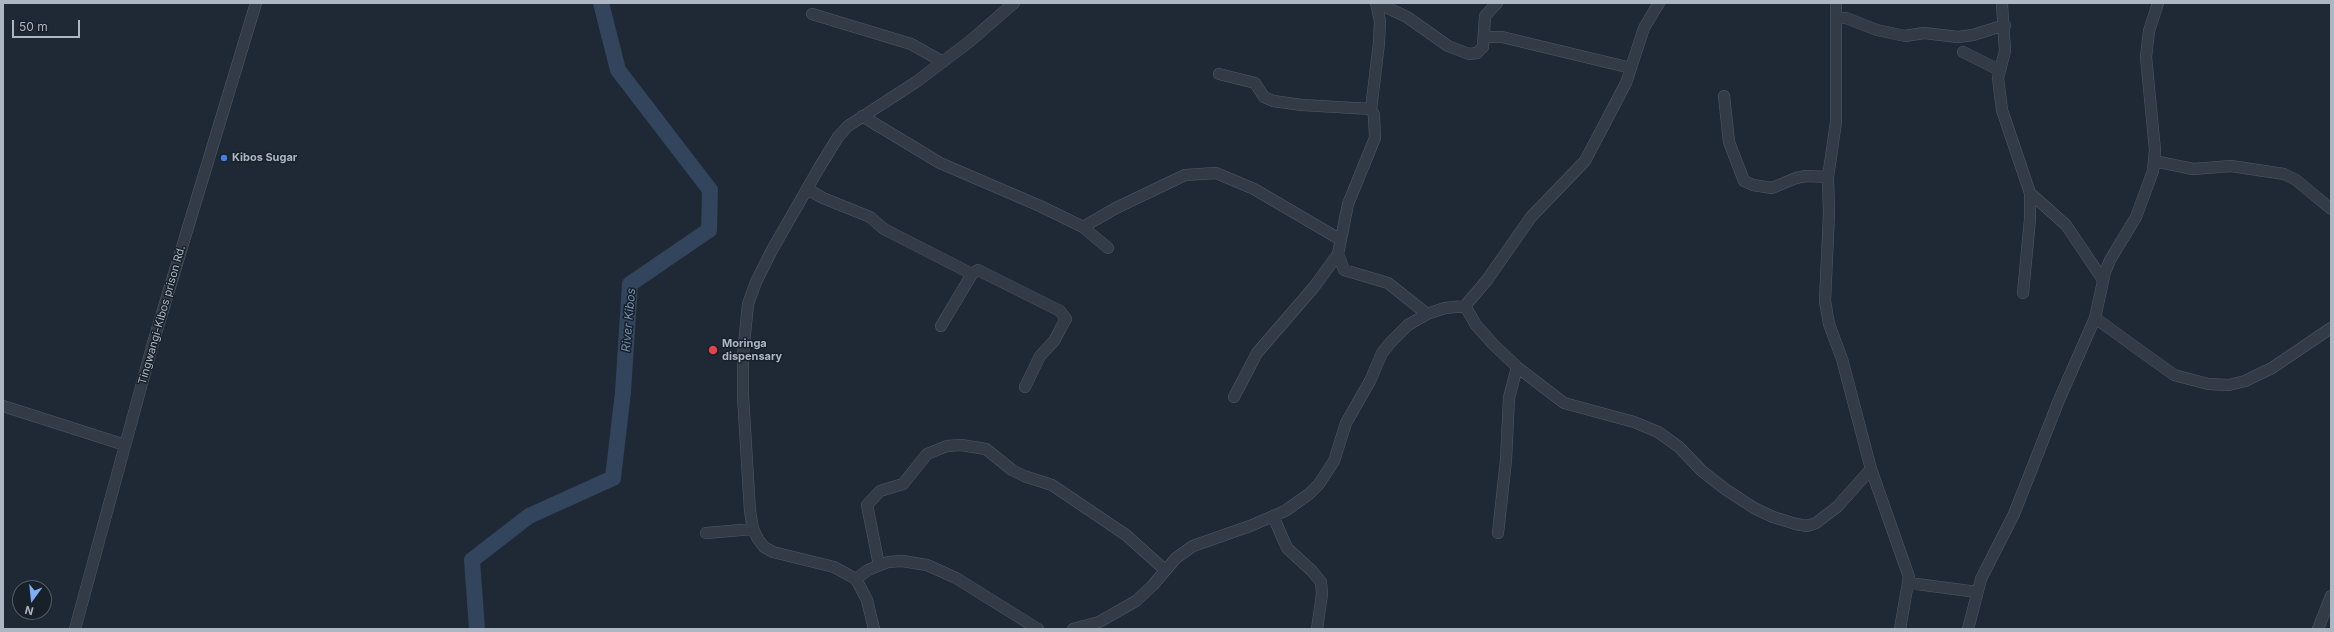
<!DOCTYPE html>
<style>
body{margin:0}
#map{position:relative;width:2334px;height:632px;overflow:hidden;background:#1f2936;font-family:Inter,sans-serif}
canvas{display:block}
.frame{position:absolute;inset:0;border:4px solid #adb6c3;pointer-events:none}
.north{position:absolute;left:12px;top:580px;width:40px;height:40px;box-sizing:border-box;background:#18202a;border:1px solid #545c67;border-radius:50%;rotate:195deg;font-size:11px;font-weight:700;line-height:16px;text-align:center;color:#adb6c3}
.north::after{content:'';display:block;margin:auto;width:14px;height:18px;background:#7faef6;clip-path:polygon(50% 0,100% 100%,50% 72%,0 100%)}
.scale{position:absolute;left:12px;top:20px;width:68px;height:18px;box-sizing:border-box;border:2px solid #adb6c3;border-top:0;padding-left:5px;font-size:12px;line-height:14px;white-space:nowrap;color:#adb6c3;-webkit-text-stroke:3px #18202a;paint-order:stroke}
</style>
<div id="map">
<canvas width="2334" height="632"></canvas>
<div class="frame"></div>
<div class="north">N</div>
<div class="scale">50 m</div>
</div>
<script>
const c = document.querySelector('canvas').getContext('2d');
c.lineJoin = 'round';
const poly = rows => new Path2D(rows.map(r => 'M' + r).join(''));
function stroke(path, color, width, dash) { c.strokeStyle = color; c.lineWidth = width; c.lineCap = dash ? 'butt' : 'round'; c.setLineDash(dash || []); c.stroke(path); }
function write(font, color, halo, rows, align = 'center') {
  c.font = font + ' Inter,sans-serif'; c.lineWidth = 3; c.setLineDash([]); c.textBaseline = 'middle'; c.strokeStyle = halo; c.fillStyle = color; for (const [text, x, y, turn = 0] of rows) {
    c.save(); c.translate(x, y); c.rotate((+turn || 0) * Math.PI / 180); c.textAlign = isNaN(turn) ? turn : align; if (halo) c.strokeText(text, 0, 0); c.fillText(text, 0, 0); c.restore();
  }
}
stroke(poly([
 [477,629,472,560,529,516,613,478,623,392,630,284,709,230,710,190,618,70,601,3]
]), '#33445d', 16);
const minor = poly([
 [1376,3,1380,21,1379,43,1371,109,1374,115,1375,138,1348,204,1338,254,1344,270,1388,283,1427,314],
 [1377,3,1407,17,1448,46,1469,54,1477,53,1483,47,1485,16,1497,3],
 [1836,3,1836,122,1828,177,1829,214,1825,301,1829,324,1842,359,1871,469,1909,577,1900,629],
 [2002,4,2005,51,1998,78,2002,110,2030,193,2030,219,2023,293],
 [812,14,911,44,943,62],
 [1836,18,1846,18,1877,30,1905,36,1924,33,1958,37,1973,35,2005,25],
 [1485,37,1502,37,1631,68],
 [1963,52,1999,70],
 [1219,74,1255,83,1264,97,1273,101,1302,105,1371,109],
 [1724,96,1729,142,1744,181,1753,185,1772,188,1796,178,1806,176,1828,177],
 [862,116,940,163,1040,206,1083,227,1108,248],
 [2154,161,2193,169,2231,166,2284,174,2296,180,2331,209],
 [807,189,823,198,870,217,884,229,972,274],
 [2030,193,2066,225,2103,280],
 [1083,227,1116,208,1185,175,1216,173,1254,189,1341,240],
 [1465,306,1476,325,1493,344,1517,367,1564,403,1634,422,1658,432,1679,447,1702,471,1725,489,1754,508,1773,517,1796,524,1807,526,1816,523,1837,507,1871,469],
 [2095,318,2174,375,2208,384,2229,385,2245,381,2272,368,2331,328],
 [941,326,972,274,978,270,1060,311,1066,319,1064,322,1054,341,1040,356,1025,387],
 [1234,397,1257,353,1314,287,1338,254],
 [3,406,125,445],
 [1273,516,1287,548,1312,571,1321,582,1322,594,1317,629],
 [706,533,753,529],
 [1498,533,1506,460,1509,398,1517,367],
 [879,565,867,505,880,491,903,484,927,454,947,446,961,445,986,449,1012,470,1024,476,1052,485,1126,535,1165,570],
 [856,579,868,570,888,562,902,561,927,565,956,578,1038,629],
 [1909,583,1977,592],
 [75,629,153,343,256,3],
 [874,629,867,600,856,579,834,567,773,552,764,547,758,539,753,529,750,511,743,396,743,355,748,304,756,282,772,250,819,168,838,137,848,126,916,82,969,42,1014,3],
 [1073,629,1099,622,1136,601,1153,585,1176,558,1193,546,1250,526,1285,511,1309,494,1319,484,1334,461,1346,423,1370,381,1382,353,1390,343,1408,325,1427,314,1445,308,1465,306,1487,280,1531,217,1585,161,1626,83,1644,28,1659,3],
 [1968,629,1981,579,2014,514,2059,400,2095,318,2105,272,2110,260,2136,217,2153,171,2155,150,2146,57,2149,31,2158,3],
 [2318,629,2331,596]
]);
stroke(minor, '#505964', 12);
stroke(minor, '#333b46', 11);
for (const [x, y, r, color] of [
 [224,158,4,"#3f7fe0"],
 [713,350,5,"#e0444e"]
]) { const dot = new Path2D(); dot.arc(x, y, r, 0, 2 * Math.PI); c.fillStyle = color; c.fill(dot); stroke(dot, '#18202a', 1.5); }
write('bold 11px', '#adb6c3', '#18202a', [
 ["Kibos Sugar",232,158],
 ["Moringa",722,344],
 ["dispensary",722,357]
], 'left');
write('11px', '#adb6c3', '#18202a', [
 ["Tingwangi-Kibos prison Rd.",162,315,-74]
]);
write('italic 12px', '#748dac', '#18202a', [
 ["River Kibos",629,320,-85]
]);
</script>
